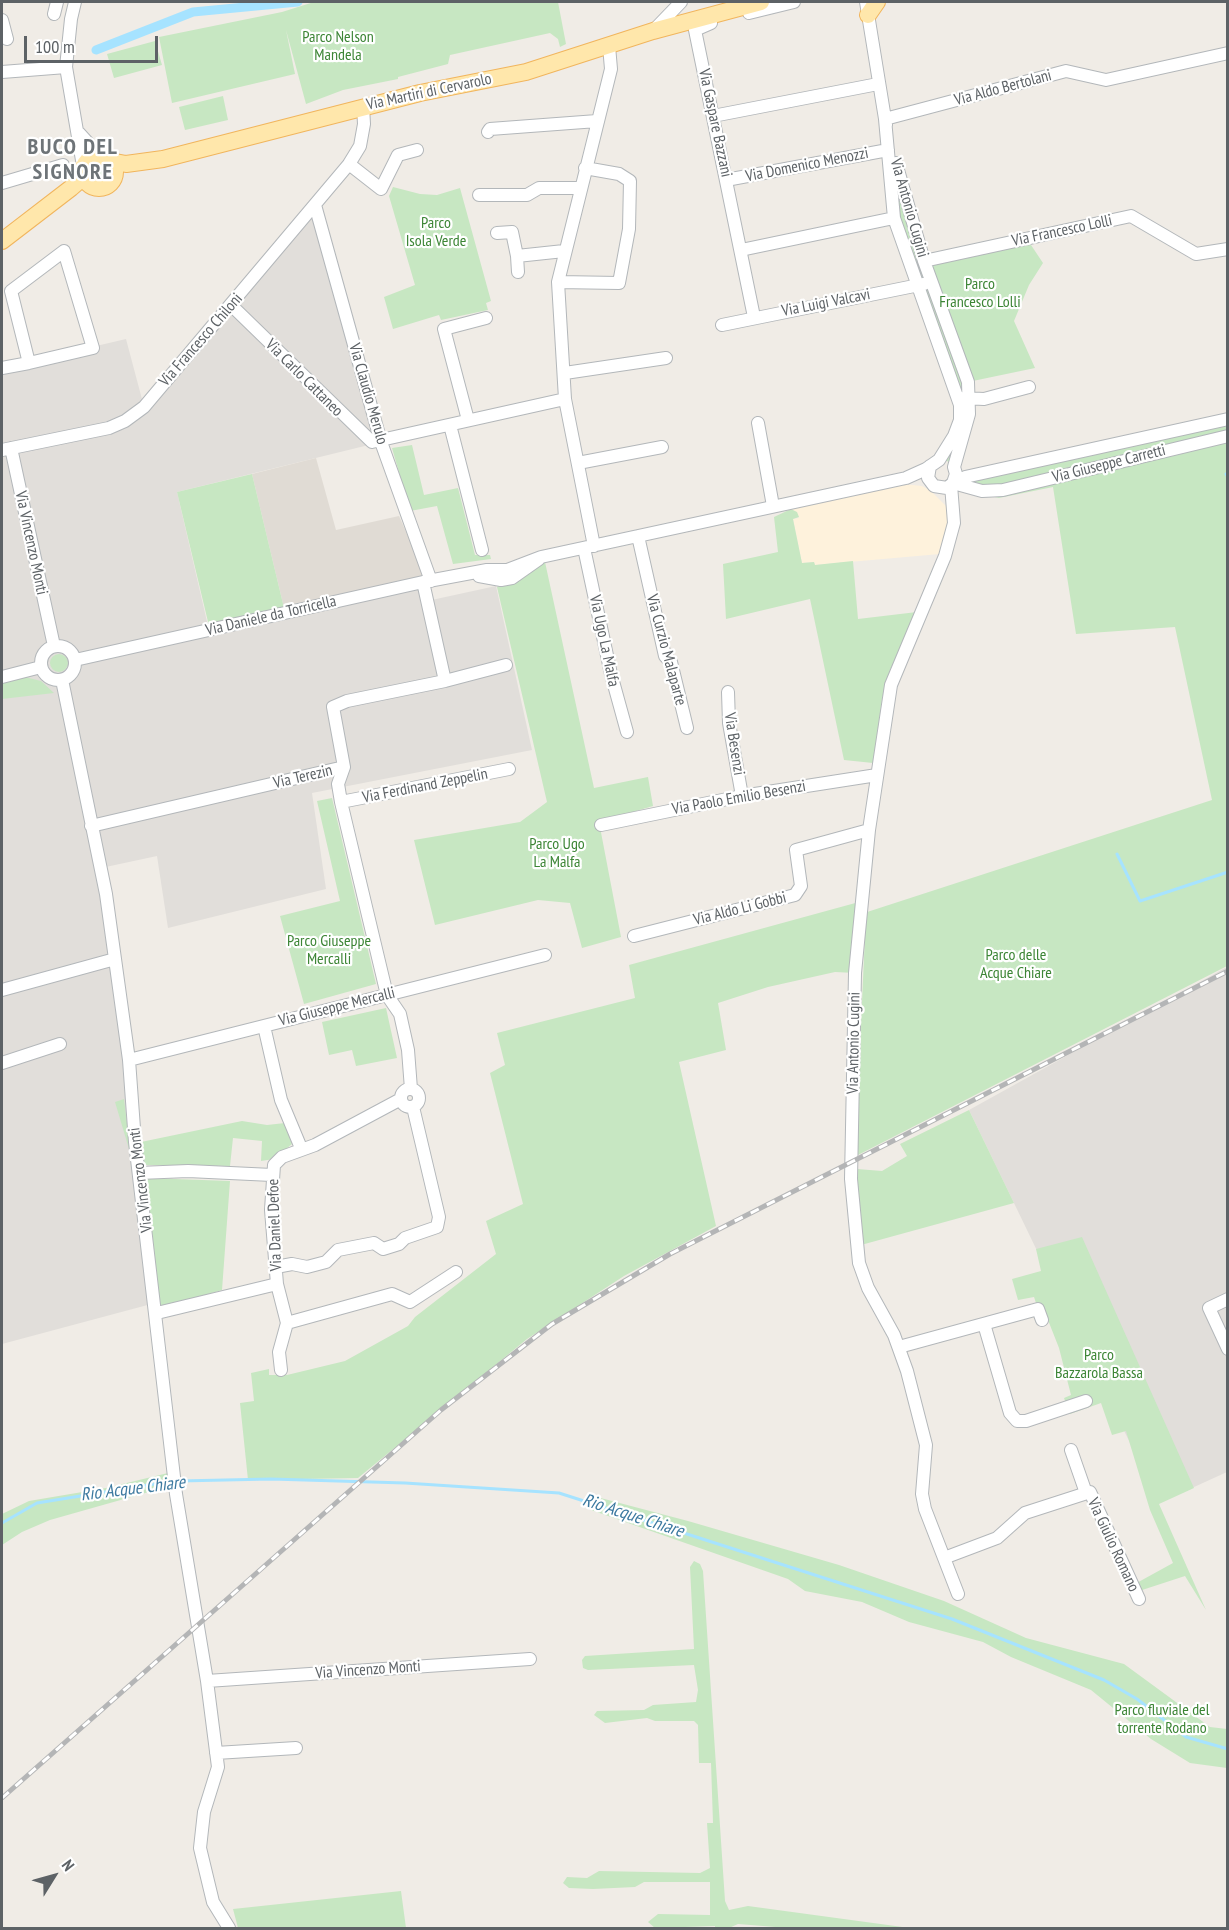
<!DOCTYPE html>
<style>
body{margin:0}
#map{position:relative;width:1229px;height:1930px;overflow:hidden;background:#f0ece6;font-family:"PT Sans Narrow",sans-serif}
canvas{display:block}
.frame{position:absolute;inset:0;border:3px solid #5d6266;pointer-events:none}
.north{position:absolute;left:24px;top:1846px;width:60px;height:60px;-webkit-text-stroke:4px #fff;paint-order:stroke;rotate:53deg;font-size:16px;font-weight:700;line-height:24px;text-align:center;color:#5d6266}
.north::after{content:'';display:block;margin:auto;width:21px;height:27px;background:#5d6266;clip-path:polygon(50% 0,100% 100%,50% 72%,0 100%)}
.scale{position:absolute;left:24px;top:36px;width:134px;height:27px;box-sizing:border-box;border:3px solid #5d6266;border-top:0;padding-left:8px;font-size:18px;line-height:21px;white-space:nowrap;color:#5d6266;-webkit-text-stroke:4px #fff;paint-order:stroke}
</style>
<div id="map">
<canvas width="1229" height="1930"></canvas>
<div class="frame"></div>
<div class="north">N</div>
<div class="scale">100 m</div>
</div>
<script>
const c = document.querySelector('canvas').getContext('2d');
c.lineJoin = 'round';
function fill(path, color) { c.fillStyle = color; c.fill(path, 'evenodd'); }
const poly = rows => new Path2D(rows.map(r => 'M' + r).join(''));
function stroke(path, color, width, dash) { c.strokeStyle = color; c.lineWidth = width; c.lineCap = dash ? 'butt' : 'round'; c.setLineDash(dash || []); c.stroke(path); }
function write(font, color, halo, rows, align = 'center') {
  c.font = font + ' "PT Sans Narrow",sans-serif'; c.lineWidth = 4.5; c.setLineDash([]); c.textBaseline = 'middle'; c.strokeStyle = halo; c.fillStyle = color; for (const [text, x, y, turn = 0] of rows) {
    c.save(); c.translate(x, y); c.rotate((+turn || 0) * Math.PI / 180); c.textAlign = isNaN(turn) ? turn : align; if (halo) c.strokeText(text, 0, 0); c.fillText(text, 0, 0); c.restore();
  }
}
fill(poly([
 [902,484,922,486,931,491,946,506,950,525,940,554,815,565,814,562,802,563,793,519,799,518,791,509]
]), '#fef2dc');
fill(poly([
 [315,205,381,442,177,492,208,626,422,579,427,601,496,586,532,750,312,793,326,889,168,928,157,856,101,868,155,1303,2,1344,2,368,126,339,143,403],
 [1227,967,1227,1472,1159,1503,969,1110]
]), '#e1deda');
fill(poly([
 [316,458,336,530,399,516,426,577,284,608,252,474]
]), '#e0dbd4');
fill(poly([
 [314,2,558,2,566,44,560,47,558,39,550,33,450,55,448,64,398,77,398,79,343,90,306,104,286,30,295,74,172,103,159,37,282,12],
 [155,41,162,65,114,78,107,54],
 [223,96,228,120,185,130,179,107],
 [890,159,924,261,1027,239,1043,263,1029,285,1014,321,1035,368,968,382,952,463,944,460,960,420,894,218],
 '88 172a11 11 0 1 1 22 0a11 11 0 1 1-22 0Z',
 [393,187,420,194,437,195,460,188,491,301,486,303,488,310,441,320,439,315,393,329,384,297,415,285,389,196],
 [1221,421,1228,430,1227,966,856,1156,858,1048,860,1045,866,914,861,914,1212,800,1175,627,1076,634,1053,487,999,498,965,490,953,483],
 [412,445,424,495,458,488,475,555,490,555,491,559,453,564,437,506,410,511,392,448],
 [252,474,284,608,209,626,177,492],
 [791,509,797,512,799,517,793,519,802,563,814,562,815,565,853,561,858,619,917,612,890,670,882,699,873,763,844,760,810,599,726,619,723,564,778,552,774,517],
 [545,562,594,788,648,777,653,806,599,822,621,937,582,948,570,903,538,900,435,925,414,840,520,822,547,802,497,587],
 '50 663a9 9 0 1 1 18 0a9 9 0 1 1-18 0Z',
 [25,677,41,681,54,693,2,699,2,681],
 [332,798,376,984,304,1004,280,916,340,901,317,801],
 [859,902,855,973,835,972,768,987,718,1003,726,1050,679,1062,716,1226,624,1276,527,1339,358,1478,248,1480,240,1403,254,1401,251,1373,269,1369,269,1375,287,1375,345,1361,408,1326,415,1317,496,1254,486,1221,523,1204,490,1073,505,1065,497,1033,635,998,629,965],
 [386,1008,397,1058,356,1066,352,1050,329,1055,322,1022],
 [124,1099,130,1148,129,1149,115,1102],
 [969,1110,1014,1203,861,1245,857,1169,882,1171,907,1156,900,1144],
 [242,1121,267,1125,285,1123,292,1144,274,1159,261,1161,262,1141,233,1138,230,1166,144,1165,141,1142],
 [147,1178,230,1181,222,1290,163,1308,160,1305,144,1181],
 [1082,1237,1194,1488,1159,1504,1206,1610,1185,1576,1136,1592,1133,1585,1173,1563,1150,1510,1126,1431,1112,1435,1101,1403,1070,1414,1064,1398,1071,1395,1059,1348,1046,1315,1038,1309,1034,1297,1018,1300,1012,1279,1041,1271,1036,1249],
 [168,1473,170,1486,50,1520,22,1532,2,1545,2,1514,29,1501,106,1488],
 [593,1496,688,1521,839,1565,944,1601,1026,1638,1124,1664,1210,1727,1227,1729,1227,1768,1190,1763,1151,1739,1091,1690,1011,1657,983,1642,909,1622,862,1602,805,1591,788,1579,591,1510,585,1500],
 [694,1561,700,1564,703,1571,725,1901,729,1910,748,1906,910,1928,788,1928,738,1924,729,1928,715,1928,715,1926,655,1928,648,1922,658,1914,710,1915,710,1882,644,1882,635,1887,593,1889,569,1888,563,1883,567,1877,587,1878,599,1871,700,1873,710,1868,707,1823,713,1823,711,1763,699,1763,698,1725,694,1721,655,1721,647,1718,605,1723,594,1715,597,1711,644,1710,653,1705,696,1702,698,1690,694,1665,588,1670,583,1668,582,1660,585,1656,694,1649,690,1567],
 [401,1891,406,1928,238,1928,233,1909]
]), '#c7e7c2');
stroke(poly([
 [1226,474,1228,477],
 [1117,854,1140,901,1228,872],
 [179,1481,271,1479,405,1483,559,1493,952,1619,1104,1680,1137,1699,1186,1737,1228,1749],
 [2,1523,37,1503,173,1481]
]), '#a6e3ff', 3);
stroke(poly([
 [96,50,193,12,298,2]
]), '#a6e3ff', 9);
const minor = poly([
 [75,2,71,19,66,67,83,166],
 [866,2,886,125],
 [749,13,794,2],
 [54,14,57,2],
 [2,20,7,39],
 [711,23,695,30,754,317],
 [655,29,681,2],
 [2,72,66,67],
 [713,116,878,84],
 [885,119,1066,71,1106,80,1228,53],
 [488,132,490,129,597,121],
 [79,133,100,156],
 [896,163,924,261,968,382,969,414,954,467,956,474,953,483,947,488,934,486,928,478,930,466],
 [349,164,381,189,398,155,417,150],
 [726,180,888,150],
 [2,183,63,165],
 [479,195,527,195,539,188,580,188],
 [315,205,381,442,431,581],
 [497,233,512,232,517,256,564,251],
 [741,250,894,218],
 [517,256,518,272],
 [924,261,1131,216,1196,254,1228,249],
 [558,282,619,283,629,229,630,181,619,174,585,168],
 [231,305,372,442,565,399],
 [722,325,924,284],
 [2,368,29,363,93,348,64,251,11,291,29,363],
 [565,373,666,358],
 [963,398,984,399,1029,387],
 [468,420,444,329,486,318],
 [758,423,773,506],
 [450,425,482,550],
 [11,448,54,646],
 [2,450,109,428,125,421,144,407,349,164,360,146,364,124,363,106],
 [578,463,662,447],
 [965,477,1228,419],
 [953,483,982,491,1003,490,1228,436],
 [951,485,954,523,945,556,891,685,869,830,855,973,851,1179,859,1263,868,1288,894,1335,907,1371,926,1445,922,1494,925,1509,958,1594],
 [638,536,665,656,671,662,687,728],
 [594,546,565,399,558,282,611,69,609,46],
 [584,548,611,674,627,732],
 [479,576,501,580,512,578,539,559],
 '41 663a17 17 0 1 1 34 0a17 17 0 1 1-34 0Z',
 [75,660,423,582,487,570,507,570,541,557,906,478,926,469,939,460,954,436,960,420,960,405,894,218,885,119],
 [2,677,41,667],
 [62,680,106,894,129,1060,135,1142,176,1494,207,1681,218,1767,204,1812,200,1848,213,1902,229,1928],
 [445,681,506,665],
 [728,692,729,723,742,796],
 [344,767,338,784,341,802,387,995,400,1014,408,1050,411,1089],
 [341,802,509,769],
 [601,825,742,796,877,775],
 [91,826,344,767,333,707,347,701,445,681,423,582],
 [634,936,795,895,801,886,796,850,869,830],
 [2,990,115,959],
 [264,1026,281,1100,301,1148],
 [129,1060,545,955],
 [2,1063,60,1044],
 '401 1098a9 9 0 1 1 18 0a9 9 0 1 1-18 0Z',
 [139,1173,188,1171,272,1175],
 [276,1267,292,1264,307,1267,326,1262,338,1250,374,1243,383,1249,399,1244,405,1238,437,1227,439,1217,413,1107],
 [277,1284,271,1210,274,1165,282,1157,315,1145,401,1099],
 [1228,1299,1209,1308,1228,1349],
 [157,1313,277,1284,287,1323,392,1294,410,1302,456,1272],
 [984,1324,1010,1413,1017,1421,1026,1421,1086,1401],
 [899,1347,1038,1309,1042,1320],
 [281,1370,279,1352,287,1323],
 [1071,1450,1086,1493],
 [944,1558,997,1538,1025,1513,1090,1492,1139,1599],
 [207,1681,530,1659],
 [216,1753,296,1748]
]);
const major = poly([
 [868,15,877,2],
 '83 172a16 16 0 1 1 32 0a16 16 0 1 1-32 0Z',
 [110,161,126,164,163,159,420,93,526,72,653,31,761,2],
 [2,241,71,188,79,181,83,172]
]);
stroke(minor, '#b3b7ba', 14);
stroke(major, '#f1b55d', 18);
stroke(minor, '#fff', 12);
stroke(major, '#ffe7ab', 16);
const rail = poly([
 [2,1798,441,1410,552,1324,670,1254,1228,971]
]);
stroke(rail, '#b4b5b6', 5);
stroke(rail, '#fff', 3, [9]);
write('16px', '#3c8535', '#fff', [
 ["Parco Nelson",338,37],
 ["Mandela",338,55],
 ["Parco",436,223],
 ["Isola Verde",436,241],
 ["Parco",980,284],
 ["Francesco Lolli",980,302],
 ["Parco Ugo",557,844],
 ["La Malfa",557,862],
 ["Parco Giuseppe",329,941],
 ["Mercalli",329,959],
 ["Parco delle",1016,955],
 ["Acque Chiare",1016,973],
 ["Parco",1099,1355],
 ["Bazzarola Bassa",1099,1373],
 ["Parco fluviale del",1162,1710],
 ["torrente Rodano",1162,1728]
]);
write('16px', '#5d6266', '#fff', [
 ["Via Aldo Bertolani",1003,88,-15],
 ["Via Martiri di Cervarolo",429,92,-12],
 ["Via Gaspare Bazzani",715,123,78],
 ["Via Domenico Menozzi",807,165,-11],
 ["Via Antonio Cugini",909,208,74],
 ["Via Francesco Lolli",1062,231,-12],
 ["Via Luigi Valcavi",826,303,-11],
 ["Via Francesco Chiloni",201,340,-49],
 ["Via Carlo Cattaneo",304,378,45],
 ["Via Claudio Merulo",368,394,74],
 ["Via Giuseppe Carretti",1109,464,-14],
 ["Via Vincenzo Monti",31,543,78],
 ["Via Daniele da Torricella",271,616,-13],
 ["Via Ugo La Malfa",604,641,78],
 ["Via Curzio Malaparte",666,650,75],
 ["Via Besenzi",734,744,81],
 ["Via Terezin",303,777,-13],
 ["Via Ferdinand Zeppelin",425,786,-11],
 ["Via Paolo Emilio Besenzi",739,798,-10],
 ["Via Aldo Li Gobbi",740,909,-14],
 ["Via Giuseppe Mercalli",337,1007,-14],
 ["Via Antonio Cugini",854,1043,-89],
 ["Via Vincenzo Monti",141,1180,-97],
 ["Via Daniel Defoe",275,1225,-92],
 ["Via Giulio Romano",1113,1545,65],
 ["Via Vincenzo Monti",368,1670,-4]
]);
write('italic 18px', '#3c79a0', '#fff', [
 ["Rio Acque Chiare",133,1489,-7],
 ["Rio Acque Chiare",633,1516,18]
]);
c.letterSpacing = '1.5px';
write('bold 22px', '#6e7478', '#fff', [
 ["BUCO DEL",73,148],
 ["SIGNORE",73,173]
]);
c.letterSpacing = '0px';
</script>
